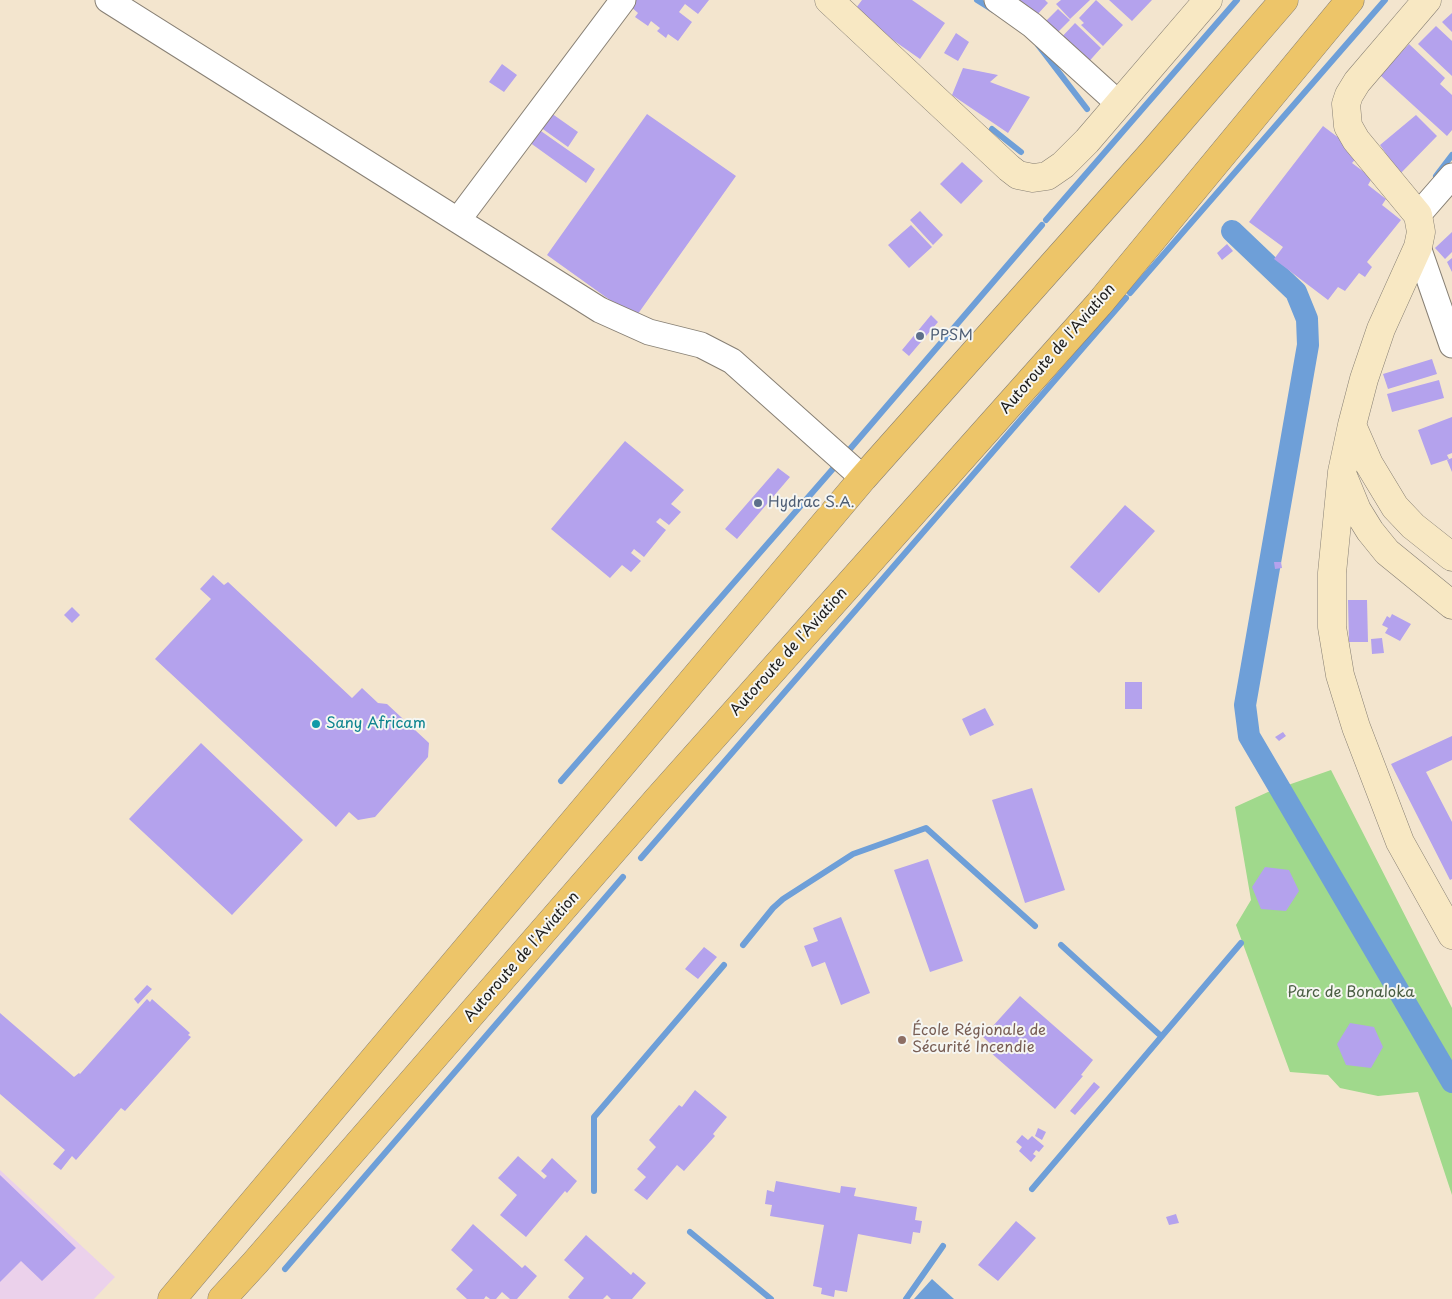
<!DOCTYPE html>
<meta charset="utf-8">
<style>
body{margin:0}
canvas{display:block;background:#f3e5ce}
</style>
<canvas width="1452" height="1299"></canvas>
<script>
const c = document.querySelector('canvas').getContext('2d');
c.lineJoin = 'round';
function fill(path, color) { c.fillStyle = color; c.fill(path, 'evenodd'); }
const poly = rows => new Path2D(rows.map(r => 'M' + r).join(''));
function stroke(path, color, width, dash) { c.strokeStyle = color; c.lineWidth = width; c.lineCap = dash ? 'butt' : 'round'; c.setLineDash(dash || []); c.stroke(path); }
function write(font, color, halo, rows, align = 'center') {
  c.font = font + ' "Playpen Sans",sans-serif'; c.lineWidth = 4; c.setLineDash([]); c.textBaseline = 'middle'; c.strokeStyle = halo; c.fillStyle = color; for (const [text, x, y, turn = 0] of rows) {
    c.save(); c.translate(x, y); c.rotate((+turn || 0) * Math.PI / 180); c.textAlign = isNaN(turn) ? turn : align; if (halo) c.strokeText(text, 0, 0); c.fillText(text, 0, 0); c.restore();
  }
}
fill(poly([
 [0,1170,115,1277,94,1299,0,1299]
]), '#ebd1eb');
fill(poly([
 [1331,770,1452,1008,1452,1195,1418,1092,1378,1096,1340,1088,1328,1075,1290,1072,1236,925,1251,900,1235,807,1268,792]
]), '#a0d98c');
fill(poly([
 [932,1279,954,1299,914,1299]
]), '#6e9fd8');
stroke(poly([
 [977,0,993,10],
 [1038,45,1087,109],
 [992,129,1021,152],
 [1436,176,1452,155],
 [1046,220,1237,0],
 [1130,293,1385,0],
 [844,456,1042,225],
 [561,781,838,463],
 [641,858,1126,298],
 [743,945,773,908,783,899,853,854,926,828,1035,926],
 [1061,945,1161,1036],
 [1032,1189,1241,943],
 [594,1191,594,1117,724,965],
 [690,1232,771,1299],
 [285,1269,623,877],
 [906,1299,943,1246]
]), '#6e9fd8', 6);
stroke(poly([
 [1232,231,1296,292,1307,319,1308,345,1245,705,1249,736,1452,1082]
]), '#6e9fd8', 22);
fill(poly([
 [635,0,709,0,698,14,685,4,679,12,692,22,678,41,668,34,666,38,657,31,660,28,651,21,648,26,635,17,638,13,630,6],
 [862,0,912,0,945,23,920,59,853,12],
 [1020,0,1045,0,1048,3,1035,17,1019,1],
 [1061,0,1090,0,1070,19,1056,4],
 [1096,0,1123,25,1103,46,1081,25,1084,23,1079,18],
 [1109,0,1152,0,1132,21],
 [1058,9,1070,20,1054,36,1042,25],
 [1452,13,1452,32,1442,22],
 [1075,23,1101,48,1085,66,1058,41],
 [1436,26,1452,41,1452,76,1418,44],
 [956,33,969,42,958,61,944,53],
 [1409,44,1445,78,1440,84,1452,95,1452,130,1447,136,1380,75],
 [502,64,517,75,504,92,489,82],
 [963,68,998,75,990,82,1030,97,1008,133,952,95],
 [551,113,578,132,568,147,540,127],
 [647,114,736,176,635,318,547,255],
 [1416,115,1437,136,1400,174,1380,145],
 [1323,126,1360,154,1352,163,1372,178,1368,185,1386,199,1382,205,1401,220,1367,262,1372,267,1365,277,1359,273,1345,291,1338,287,1328,300,1274,259,1283,247,1249,222],
 [538,129,595,169,586,183,529,142],
 [962,162,983,181,961,204,940,184],
 [920,211,943,235,933,245,910,220],
 [911,225,932,247,909,268,888,245],
 [1452,232,1452,252,1445,259,1435,248],
 [1227,244,1233,251,1222,260,1217,253],
 [1452,258,1452,272,1447,262],
 [931,315,938,322,909,356,902,350],
 [1432,359,1437,374,1388,389,1383,374],
 [1439,380,1444,398,1392,412,1387,394],
 [1452,417,1452,453,1447,455,1449,459,1431,465,1418,430],
 [625,441,684,490,671,504,681,512,669,525,660,518,656,522,666,530,644,557,634,549,631,553,641,561,631,572,622,565,610,578,551,529],
 [1452,458,1452,472,1447,460],
 [778,468,790,477,737,539,725,529],
 [1125,505,1155,531,1099,593,1070,567],
 [1274,562,1281,562,1282,568,1275,569],
 [213,575,224,585,228,582,352,698,362,688,378,703,387,704,429,743,428,757,375,817,358,820,349,812,336,827,155,659,211,599,200,589],
 [1348,600,1367,600,1368,642,1349,642],
 [72,607,80,615,72,623,64,615],
 [1392,614,1411,624,1400,641,1385,633,1388,628,1382,625,1387,616,1390,618],
 [1382,638,1384,653,1372,654,1371,639],
 [1125,682,1142,682,1142,709,1125,709],
 [985,708,994,725,970,736,962,719],
 [1283,732,1286,736,1279,741,1275,737],
 [1452,736,1452,760,1426,772,1452,822,1452,879,1450,880,1391,764],
 [201,743,303,840,232,915,129,819],
 [1032,788,1065,890,1025,903,992,800],
 [928,859,963,961,930,972,894,870],
 [1265,867,1289,870,1299,891,1286,911,1261,909,1252,887],
 [841,917,870,993,841,1005,825,962,812,967,804,946,818,941,813,928],
 [704,947,717,957,698,979,685,969],
 [147,985,152,989,138,1004,134,999],
 [1020,996,1093,1060,1081,1075,1083,1076,1055,1109,990,1052,994,1047,983,1037],
 [147,999,150,1002,152,999,190,1033,188,1035,191,1037,125,1111,121,1108,76,1160,72,1156,61,1170,53,1164,65,1150,0,1094,0,1013,74,1077,79,1073,80,1074],
 [1350,1023,1374,1027,1383,1047,1371,1068,1346,1065,1337,1044],
 [1094,1082,1100,1087,1075,1115,1070,1111],
 [695,1090,727,1117,713,1134,715,1136,684,1171,677,1165,647,1200,634,1190,646,1177,637,1169,656,1147,649,1140,679,1105,682,1107],
 [1038,1128,1046,1132,1042,1140,1035,1136],
 [1022,1135,1028,1140,1032,1136,1044,1146,1039,1152,1036,1150,1033,1154,1036,1156,1031,1162,1019,1151,1022,1147,1016,1142],
 [518,1156,544,1179,547,1176,541,1171,552,1158,577,1181,567,1193,565,1191,526,1237,500,1215,517,1195,498,1178],
 [0,1175,76,1248,42,1281,21,1261,0,1282],
 [776,1181,840,1193,841,1186,856,1188,854,1196,917,1207,915,1220,922,1221,920,1233,913,1232,911,1244,858,1234,847,1292,835,1290,834,1297,821,1294,822,1288,813,1286,824,1225,770,1216,772,1205,765,1204,767,1190,774,1192],
 [1176,1214,1179,1223,1169,1225,1166,1217],
 [1016,1221,1036,1238,998,1281,978,1265],
 [473,1224,522,1268,525,1265,537,1276,517,1299,510,1299,502,1292,496,1299,490,1299,486,1296,484,1299,467,1299,456,1289,473,1270,451,1250],
 [586,1235,631,1275,633,1272,646,1283,632,1299,611,1299,607,1295,603,1299,570,1299,568,1297,584,1278,564,1260]
]), '#b4a2ed');
const street = poly([
 [108,0,600,310,649,332,701,345,732,361,863,478],
 [997,0,1032,25,1118,103],
 [1418,215,1452,176],
 [458,220,623,0],
 [1418,247,1452,345]
]);
const secondary = poly([
 [829,0,1009,168,1018,175,1033,178,1047,176,1063,165,1087,141,1208,0],
 [1427,0,1357,82,1349,95,1346,104,1348,126,1356,140,1418,215,1421,232,1418,247,1381,329,1364,379,1352,425,1342,472,1332,573,1332,627,1340,675,1356,727,1400,842,1452,935],
 [1352,425,1369,464,1395,507,1413,526,1452,557],
 [1343,476,1357,510,1370,531,1387,552,1452,605]
]);
const highway = poly([
 [172,1299,863,478,1153,152,1284,0],
 [222,1299,255,1263,657,800,1099,304,1350,0]
]);
stroke(street, '#888075', 27);
stroke(secondary, '#888075', 29);
stroke(highway, '#888075', 29);
stroke(street, '#fff', 25);
stroke(secondary, '#f8e8c3', 28);
stroke(highway, '#edc569', 28);
for (const [x, y, r, color] of [
 [920,336,5,"#5c6f8a"],
 [758,503,5,"#5c6f8a"],
 [316,724,5,"#0f9aa8"],
 [902,1040,5,"#8d6e63"]
]) { const dot = new Path2D(); dot.arc(x, y, r, 0, 2 * Math.PI); c.fillStyle = color; c.fill(dot); stroke(dot, '#f6f6f2', 2); }
write('15px', '#4e5e75', '#f6f6f2', [
 ["PPSM",930,336],
 ["Hydrac S.A.",768,503]
], 'left');
write('15px', '#1c1c1c', '#f6f6f2', [
 ["Autoroute de l'Aviation",1058,349,-49],
 ["Autoroute de l'Aviation",789,652,-48],
 ["Autoroute de l'Aviation",522,957,-49]
]);
write('15px', '#0d838f', '#f6f6f2', [
 ["Sany Africam",326,724]
], 'left');
write('15px', '#4a5e43', '#f6f6f2', [
 ["Parc de Bonaloka",1351,993]
]);
write('15px', '#785e54', '#f6f6f2', [
 ["École Régionale de",912,1031],
 ["Sécurité Incendie",912,1048]
], 'left');
</script>
